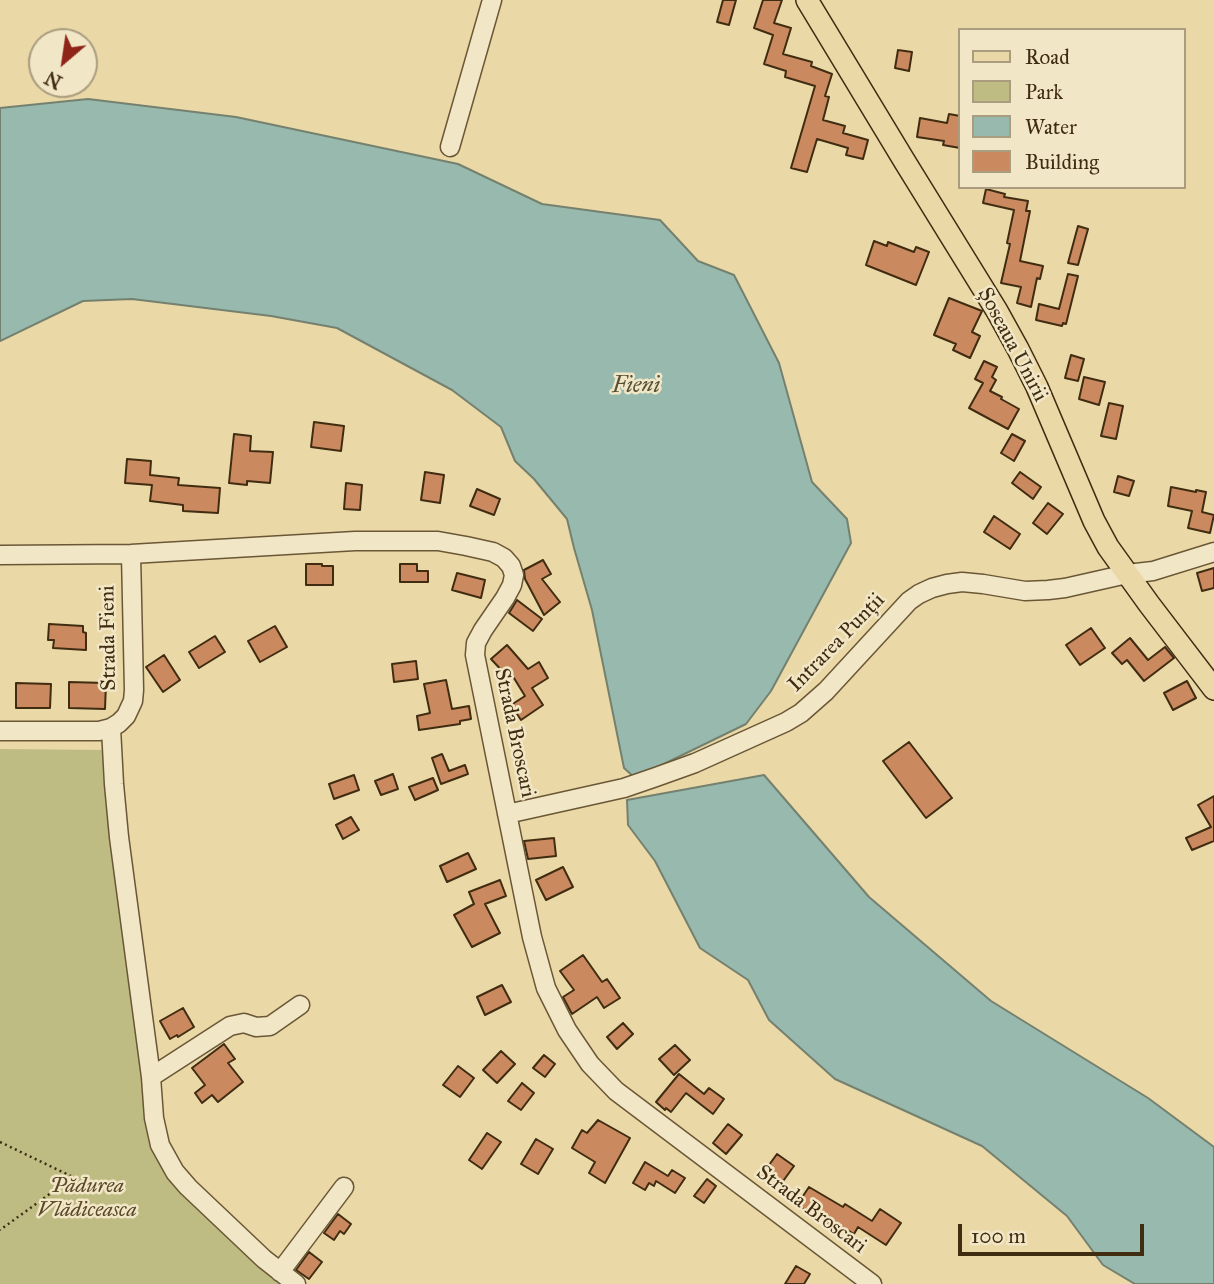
<!DOCTYPE html>
<meta charset="utf-8">
<style>
body{margin:0}
#map{position:relative;width:1214px;height:1284px;overflow:hidden;background:#ead8a7;font-family:"IM FELL Great Primer",serif}
canvas{display:block}
.legend{position:absolute;left:958px;top:28px;width:228px;height:161px;box-sizing:border-box;background:#f1e6c6;border:2px solid #aa9c7e;margin:0;padding:9px 12px;list-style:none;font-size:21px;color:#402c11}
.legend li{display:flex;align-items:center;gap:14px;height:35px}
.legend b{width:35px;border:2px solid #aa9c7e}
.north{position:absolute;left:28px;top:28px;width:70px;height:70px;box-sizing:border-box;background:#f1e6c6;border:2px solid #aa9c7e;border-radius:50%;rotate:209deg;font-size:19px;font-weight:700;line-height:28px;text-align:center;color:#402c11}
.north::after{content:'';display:block;margin:auto;width:24px;height:32px;background:#8f2418;clip-path:polygon(50% 0,100% 100%,50% 72%,0 100%)}
.scale{position:absolute;left:958px;top:1224px;width:186px;height:32px;box-sizing:border-box;border:4px solid #402c11;border-top:0;padding-left:9px;font-size:21px;line-height:24px;white-space:nowrap;color:#402c11;-webkit-text-stroke:5px #f1e6c6;paint-order:stroke}
</style>
<div id="map">
<canvas width="1214" height="1284"></canvas>
<ul class="legend">
<li><b style="height:9px;background:#ead8a7"></b>Road</li>
<li><b style="height:19px;background:#bebc82"></b>Park</li>
<li><b style="height:19px;background:#98b9ae"></b>Water</li>
<li><b style="height:19px;background:#ca895f"></b>Building</li>
</ul>
<div class="north">N</div>
<div class="scale">100 m</div>
</div>
<script>
const c = document.querySelector('canvas').getContext('2d');
c.lineJoin = 'round';
function fill(path, color) { c.fillStyle = color; c.fill(path, 'evenodd'); }
const poly = rows => new Path2D(rows.map(r => 'M' + r).join(''));
function stroke(path, color, width, dash) { c.strokeStyle = color; c.lineWidth = width; c.lineCap = dash ? 'butt' : 'round'; c.setLineDash(dash || []); c.stroke(path); }
function write(font, color, halo, rows, align = 'center') {
  c.font = font + ' "IM FELL Great Primer",serif'; c.lineWidth = 5; c.setLineDash([]); c.textBaseline = 'middle'; c.strokeStyle = halo; c.fillStyle = color; for (const [text, x, y, turn = 0] of rows) {
    c.save(); c.translate(x, y); c.rotate((+turn || 0) * Math.PI / 180); c.textAlign = isNaN(turn) ? turn : align; if (halo) c.strokeText(text, 0, 0); c.fillText(text, 0, 0); c.restore();
  }
}
fill(poly([
 [0,749,105,750,155,1143,288,1284,0,1284]
]), '#bebc82');
const water = poly([
 [88,99,236,117,458,164,542,204,660,220,698,261,734,275,779,363,812,482,847,519,851,543,771,691,746,724,635,778,624,768,592,610,574,548,567,519,534,479,515,461,501,427,452,390,337,328,271,316,132,299,83,301,0,341,0,108,88,99],
 [764,775,869,897,991,1001,1148,1098,1214,1147,1214,1284,1135,1284,1103,1265,1067,1216,982,1146,835,1079,769,1020,748,980,700,948,655,861,628,825,627,800,764,775]
]);
fill(water, '#98b9ae');
stroke(water, '#75816f', 2);
const building = poly([
 [723,0,736,0,729,25,717,22,723,0],
 [763,0,782,0,774,23,791,28,783,54,812,62,811,66,832,74,825,96,829,97,823,120,845,126,843,133,868,140,863,159,846,155,848,148,817,139,807,172,791,168,815,86,785,77,786,71,764,64,773,35,754,28,763,0],
 [898,50,912,52,909,71,895,68,898,50],
 [949,114,960,116,960,148,943,145,944,141,917,137,920,118,947,123,949,114],
 [986,189,1005,194,1004,197,1028,201,1026,211,1030,211,1020,261,1043,266,1040,279,1037,278,1031,307,1017,303,1021,287,1001,283,1010,244,1007,243,1014,210,983,203,986,189],
 [1078,226,1088,229,1078,265,1068,263,1078,226],
 [874,241,887,246,888,242,914,252,916,247,929,252,916,285,866,265,874,241],
 [1068,274,1078,276,1066,324,1063,323,1062,326,1036,320,1039,304,1059,309,1068,274],
 [949,298,982,311,972,332,980,336,970,358,953,350,956,344,934,335,949,298],
 [1071,355,1084,359,1078,381,1065,378,1071,355],
 [984,361,997,367,992,377,996,380,990,391,1002,397,1001,399,1019,409,1008,429,969,408,983,383,975,379,984,361],
 [1084,377,1105,382,1099,405,1079,399,1084,377],
 [1109,403,1123,406,1116,439,1101,436,1109,403],
 [314,422,344,426,341,451,311,447,314,422],
 [234,434,251,436,250,451,273,452,270,483,247,481,247,485,229,483,234,434],
 [1012,434,1025,441,1014,461,1001,453,1012,434],
 [127,459,151,461,150,475,179,478,178,485,220,488,218,513,183,511,183,505,150,501,152,485,125,483,127,459],
 [425,472,444,475,440,503,421,500,425,472],
 [1020,472,1041,487,1033,499,1012,483,1020,472],
 [1118,476,1134,481,1129,496,1114,492,1118,476],
 [346,483,362,485,360,510,344,509,346,483],
 [1171,487,1196,492,1196,490,1206,492,1202,512,1214,515,1210,533,1188,528,1192,511,1168,506,1171,487],
 [477,489,500,499,494,515,470,506,477,489],
 [1048,503,1063,514,1047,534,1033,523,1048,503],
 [994,516,1020,534,1010,549,984,532,994,516],
 [543,560,551,574,542,579,560,602,544,615,525,579,524,570,543,560],
 [306,564,322,564,322,566,333,566,333,585,306,585,306,564],
 [400,564,417,564,417,571,428,571,428,582,400,582,400,564],
 [1214,568,1214,588,1202,591,1197,573,1214,568],
 [457,573,485,580,481,598,452,590,457,573],
 [517,600,542,619,533,631,509,613,517,600],
 [49,624,83,626,83,632,86,633,86,650,53,648,54,640,48,640,49,624],
 [275,626,287,647,260,662,248,641,275,626],
 [1091,628,1105,648,1080,665,1066,645,1091,628],
 [215,636,225,652,199,668,189,652,215,636],
 [1130,638,1148,660,1165,647,1174,658,1144,681,1127,660,1122,664,1112,653,1130,638],
 [507,645,528,669,539,662,548,678,532,688,543,705,521,720,511,705,525,696,509,670,505,674,491,659,507,645],
 [164,655,180,680,163,692,146,667,164,655],
 [416,661,418,679,394,682,392,664,416,661],
 [446,680,452,709,469,706,471,719,460,721,460,724,419,730,417,716,430,713,424,684,446,680],
 [1187,681,1196,698,1173,710,1164,693,1187,681],
 [69,682,106,683,105,709,69,708,69,682],
 [16,683,51,684,50,708,16,708,16,683],
 [909,742,952,798,926,818,883,761,909,742],
 [442,754,449,771,465,765,468,774,441,784,432,758,442,754],
 [393,774,398,789,381,795,375,781,393,774],
 [354,775,359,790,334,799,329,784,354,775],
 [433,778,438,790,415,800,409,787,433,778],
 [1214,796,1214,841,1192,850,1186,838,1211,827,1198,805,1214,796],
 [351,817,359,830,343,839,336,825,351,817],
 [554,838,556,856,528,859,524,841,554,838],
 [468,853,476,869,447,882,440,866,468,853],
 [563,867,573,887,546,900,536,880,563,867],
 [500,880,506,896,485,904,500,933,472,947,454,915,474,904,469,892,500,880],
 [583,955,602,982,607,979,620,998,604,1008,597,997,572,1014,563,997,574,990,560,971,583,955],
 [502,985,511,1002,485,1015,477,997,502,985],
 [183,1008,194,1027,178,1037,177,1035,170,1039,160,1021,183,1008],
 [623,1023,633,1034,617,1049,607,1037,623,1023],
 [224,1044,235,1059,228,1063,243,1082,218,1102,212,1095,202,1103,195,1093,205,1085,192,1068,224,1044],
 [675,1045,690,1060,674,1075,659,1059,675,1045],
 [501,1051,515,1064,497,1083,483,1070,501,1051],
 [544,1055,555,1064,545,1077,533,1068,544,1055],
 [458,1066,474,1078,460,1097,443,1085,458,1066],
 [679,1074,704,1094,709,1088,724,1099,713,1114,686,1093,671,1112,666,1108,665,1110,656,1102,679,1074],
 [522,1083,534,1093,521,1110,508,1101,522,1083],
 [598,1120,630,1138,605,1183,589,1173,595,1162,572,1148,582,1130,587,1133,598,1120],
 [728,1124,742,1135,726,1154,713,1143,728,1124],
 [487,1133,501,1142,482,1169,469,1160,487,1133],
 [536,1139,553,1149,538,1174,521,1164,536,1139],
 [777,1154,794,1166,781,1184,773,1178,770,1183,761,1176,777,1154],
 [645,1162,668,1176,672,1170,685,1178,675,1193,656,1181,654,1186,649,1183,645,1190,633,1183,645,1162],
 [707,1179,716,1186,704,1203,694,1196,707,1179],
 [809,1187,843,1207,845,1204,872,1221,880,1209,901,1223,886,1245,858,1227,854,1234,832,1221,830,1224,797,1205,809,1187],
 [338,1214,351,1224,344,1234,340,1231,334,1240,324,1233,338,1214],
 [309,1252,322,1262,309,1279,296,1270,309,1252],
 [796,1266,810,1274,804,1284,785,1284,796,1266]
]);
fill(building, '#ca895f');
stroke(building, '#402c11', 2);
const minor = poly([
 [450,147,492,0],
 [0,555,131,554,355,541,438,541,466,546,493,552,504,558,511,566,514,575,512,585,505,598,483,630,476,643,475,655,532,937,546,988,567,1030,590,1064,616,1091,872,1284],
 [111,728,114,784,119,837,151,1077,154,1118,160,1145,175,1172,188,1187,264,1259,296,1284],
 [0,731,99,731,111,728,119,723,126,716,133,701,134,690,131,554],
 [507,814,624,788,656,777,695,763,786,722,801,713,826,691,909,601,919,594,932,588,947,584,962,582,983,584,1025,591,1048,590,1065,588,1127,574,1153,571,1214,552],
 [151,1077,230,1026,244,1023,256,1027,270,1026,300,1005],
 [280,1272,344,1187]
]);
const major = poly([
 [807,0,905,162,997,311,1018,349,1037,387,1094,521,1108,547,1149,604,1214,689]
]);
stroke(minor, '#6a5736', 21);
stroke(major, '#402c11', 24);
stroke(poly([
 [0,1142,73,1177,0,1230]
]), '#402c11', 2.5, [2, 3.5]);
stroke(minor, '#f1e6c6', 18);
stroke(major, '#ead8a7', 21);
write('21px', '#402c11', '#f1e6c6', [
 ["Șoseaua Unirii",1012,345,62],
 ["Strada Fieni",109,638,-91],
 ["Intrarea Punții",837,643,-46],
 ["Strada Broscari",514,733,78],
 ["Strada Broscari",811,1210,37]
]);
write('italic 21px', '#594928', '#f1e6c6', [
 ["Pădurea",87,1187],
 ["Vlădiceasca",87,1211]
]);
write('italic 23px', '#564f38', '#f1e6c6', [
 ["Fieni",636,386]
]);
</script>
